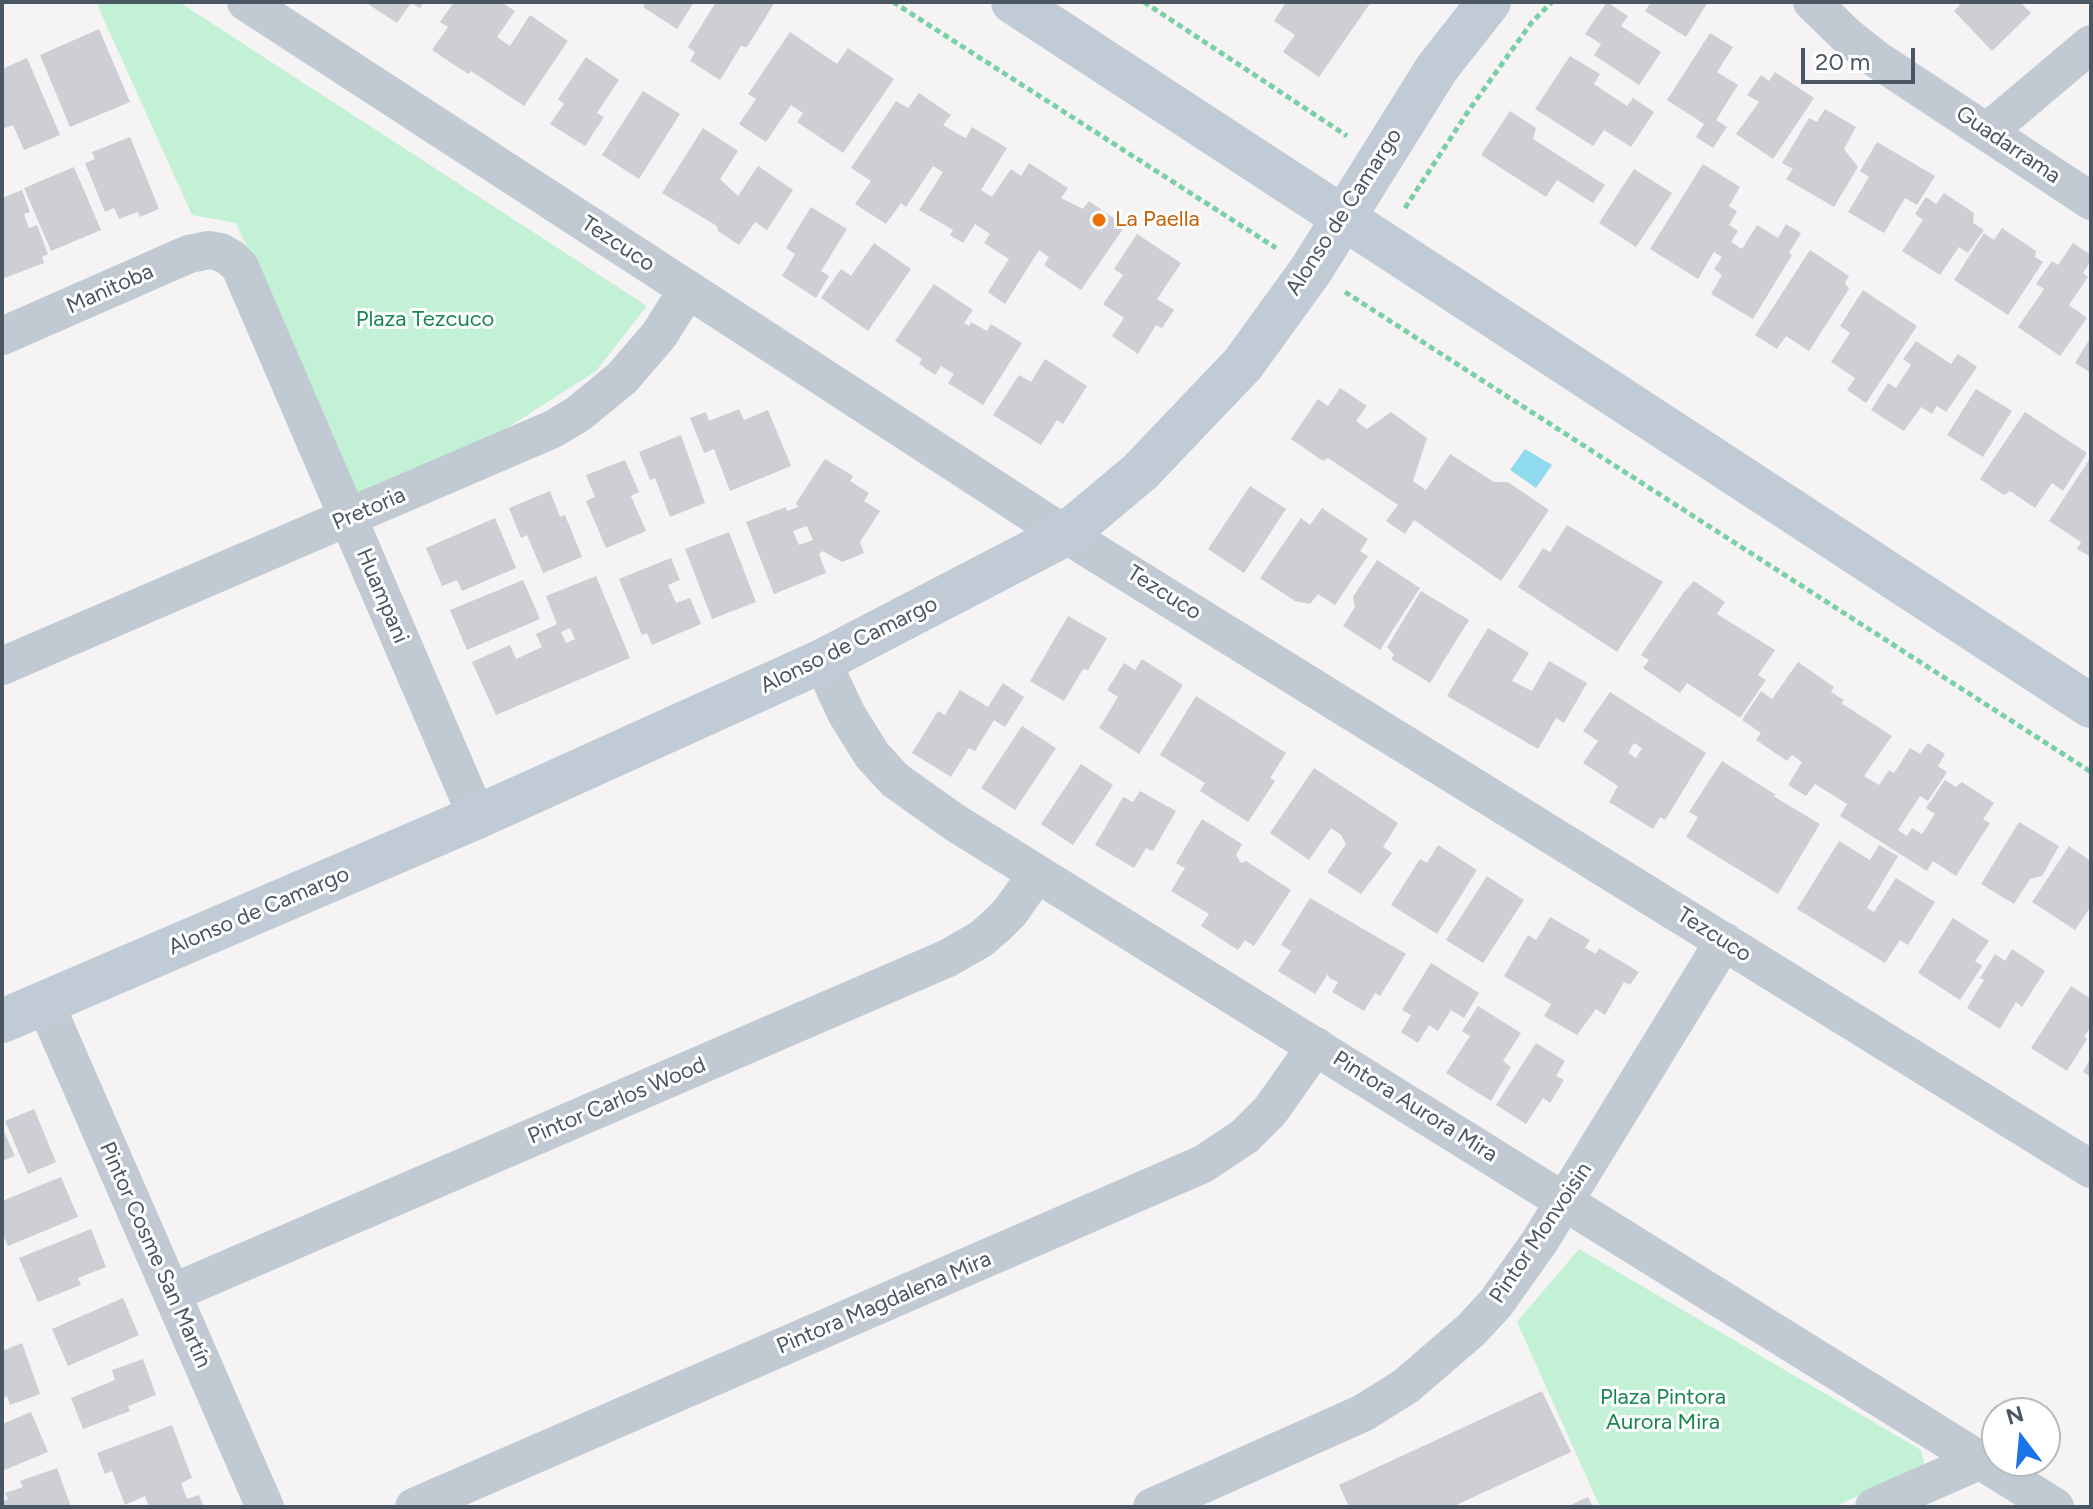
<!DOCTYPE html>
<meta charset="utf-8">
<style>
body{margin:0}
#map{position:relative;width:2093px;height:1509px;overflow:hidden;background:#f5f3f3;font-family:Figtree,sans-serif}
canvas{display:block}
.frame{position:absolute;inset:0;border:4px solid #4a5661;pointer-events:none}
.north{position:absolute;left:1981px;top:1397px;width:80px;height:80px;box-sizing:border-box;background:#fff;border:2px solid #b7bbc0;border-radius:50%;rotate:344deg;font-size:22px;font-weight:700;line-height:32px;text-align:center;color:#4a5661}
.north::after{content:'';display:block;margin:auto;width:28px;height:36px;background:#1a73e8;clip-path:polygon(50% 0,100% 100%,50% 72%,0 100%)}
.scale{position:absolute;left:1801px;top:48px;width:114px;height:36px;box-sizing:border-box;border:4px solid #4a5661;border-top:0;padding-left:10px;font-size:24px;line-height:28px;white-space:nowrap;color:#4a5661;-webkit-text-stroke:6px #fff;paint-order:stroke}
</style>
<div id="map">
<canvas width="2093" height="1509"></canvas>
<div class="frame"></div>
<div class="north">N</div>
<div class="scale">20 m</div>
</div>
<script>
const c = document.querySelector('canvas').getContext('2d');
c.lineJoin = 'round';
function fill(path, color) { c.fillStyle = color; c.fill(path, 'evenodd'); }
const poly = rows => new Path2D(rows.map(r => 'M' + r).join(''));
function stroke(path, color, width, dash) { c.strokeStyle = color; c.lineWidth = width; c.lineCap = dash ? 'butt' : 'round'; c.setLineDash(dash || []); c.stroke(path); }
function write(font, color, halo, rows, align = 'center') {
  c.font = font + ' Figtree,sans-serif'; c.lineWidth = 6; c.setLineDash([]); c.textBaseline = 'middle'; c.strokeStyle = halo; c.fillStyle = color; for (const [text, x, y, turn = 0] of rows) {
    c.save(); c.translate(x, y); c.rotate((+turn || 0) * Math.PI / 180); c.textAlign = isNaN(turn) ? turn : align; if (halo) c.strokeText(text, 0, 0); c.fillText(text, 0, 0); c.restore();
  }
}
fill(poly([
 [96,2,179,2,647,306,596,371,493,437,357,495,236,223,192,215],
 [1579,1249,1921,1450,1925,1467,1833,1507,1600,1507,1517,1322]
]), '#c3f1d5');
fill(poly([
 [1525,449,1552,465,1536,488,1510,470]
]), '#90daee');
fill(poly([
 [365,2,424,2,420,8,411,3,397,23],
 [454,2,501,2,515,11,497,37,510,46,530,15,568,41,524,106,471,71,468,74,432,50,448,27,440,22],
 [646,2,694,2,677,29,643,7],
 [716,2,775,2,747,47,741,46,720,80,690,61,695,52,688,47],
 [1286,2,1371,2,1319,77,1283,52,1295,35,1274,21],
 [1607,2,1628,16,1621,26,1661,52,1639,85,1594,55,1601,44,1585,34],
 [1651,2,1708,2,1686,37,1645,11],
 [1958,2,2020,2,2031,13,1992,51,1954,11,1960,5],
 [99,29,130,102,70,127,40,55],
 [790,32,837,64,848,48,894,79,843,153,797,122,803,113,791,105,766,142,739,124,756,99,748,94],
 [1710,33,1733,47,1717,72,1738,85,1716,120,1727,127,1713,148,1696,137,1704,124,1667,100],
 [1570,56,1600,74,1594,84,1627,106,1633,98,1654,112,1631,147,1604,130,1593,146,1535,109],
 [586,57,619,80,597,113,604,117,585,146,550,124,564,104,558,99],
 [27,58,60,135,24,150,13,125,2,129,2,69],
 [1775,72,1814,98,1773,159,1736,134,1759,102,1747,95,1761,75,1769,81],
 [643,91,680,114,639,179,602,155],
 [919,93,951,115,943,125,956,133,966,138,972,127,1007,148,981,190,992,197,1011,169,1021,176,1029,163,1068,188,1061,198,1083,209,1089,201,1125,226,1081,290,1044,265,1049,257,1039,250,1005,304,988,292,1009,259,984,243,990,234,975,224,963,243,950,235,953,230,919,210,943,172,933,166,906,207,901,203,886,224,855,204,871,181,851,168,896,101,908,108],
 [1825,109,1856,127,1844,149,1858,167,1834,207,1786,179,1793,169,1782,163,1809,118,1817,122],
 [1510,111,1536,128,1533,139,1605,185,1593,203,1557,180,1546,197,1481,155],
 [703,128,738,151,720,179,738,196,758,166,793,190,767,230,755,222,739,245,718,231,717,226,662,193],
 [130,137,159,209,140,217,138,212,119,219,114,208,105,212,85,163,95,159,92,152],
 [1877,142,1935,176,1917,205,1905,198,1884,233,1848,212,1869,177,1860,171],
 [1703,164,1740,187,1729,206,1737,211,1729,225,1738,231,1731,242,1742,249,1757,225,1778,238,1786,224,1801,233,1789,253,1792,255,1753,319,1711,294,1722,275,1714,269,1722,257,1714,252,1698,279,1650,249],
 [74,167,101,230,51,251,24,188],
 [1634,169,1672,193,1636,247,1599,223],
 [22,190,30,212,24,214,29,228,37,225,48,254,42,257,44,263,2,279,2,198],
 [1944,193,1974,213,1973,223,1984,230,1968,253,1959,247,1940,275,1902,251,1923,220,1915,214,1926,197,1936,204],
 [811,207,847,229,821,271,829,276,816,298,782,276,795,254,786,248],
 [2002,228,2036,251,2035,257,2043,262,2008,315,1954,280,1984,233,1994,240],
 [1137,234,1181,263,1157,299,1174,310,1162,328,1156,325,1138,354,1112,336,1124,318,1103,304,1123,275,1114,269],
 [874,243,911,269,868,331,821,298,841,269,851,276],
 [2073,243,2091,255,2091,261,2083,273,2088,277,2069,305,2087,318,2060,356,2018,327,2044,289,2036,284,2052,261,2058,265],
 [1810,250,1849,276,1845,283,1849,289,1809,351,1786,336,1777,349,1755,335],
 [934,284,973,310,964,323,969,326,971,322,987,331,991,324,1022,343,983,405,948,383,954,374,941,366,935,375,919,364,922,359,895,341],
 [1863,290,1917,326,1866,403,1847,390,1855,378,1831,362,1850,333,1840,326],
 [2091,337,2091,373,2075,363],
 [1916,341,1951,364,1958,354,1977,367,1946,412,1937,406,1932,414,1921,407,1904,431,1871,410,1888,383,1896,388,1911,365,1903,359],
 [1045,359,1087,386,1063,424,1057,420,1041,445,993,415,1019,375,1031,382],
 [1340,388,1367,406,1356,421,1367,429,1391,412,1427,438,1413,481,1426,490,1450,454,1494,482,1508,482,1549,510,1501,581,1414,520,1405,534,1386,521,1398,505,1328,458,1323,461,1291,439,1318,399,1328,406],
 [1976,389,2012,411,1983,457,1947,435],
 [739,409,744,420,768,410,791,466,730,491,714,449,704,453,690,418,706,412,709,421],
 [2025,412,2087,453,2063,491,2052,483,2035,508,2010,491,2004,495,1980,479],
 [681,435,705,503,670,517,655,478,650,480,639,452],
 [825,459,853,476,850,481,869,493,864,501,880,511,860,542,864,553,842,562,823,551,819,554,826,573,774,594,746,522,786,507,787,511,798,507,796,503],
 [807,526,813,540,799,545,793,531],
 [625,460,639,492,631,496,646,531,606,548,586,501,595,497,586,475],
 [2089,460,2091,461,2091,557,2077,549,2081,542,2049,521],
 [1250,486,1286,509,1244,573,1208,549],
 [550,491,560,517,565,515,582,557,543,573,527,535,521,538,509,508],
 [1322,508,1368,539,1360,551,1368,556,1335,605,1318,594,1310,604,1295,601,1260,578,1301,518,1310,525],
 [495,518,516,568,462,591,457,580,442,586,426,548],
 [1567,525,1663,582,1617,652,1518,587,1543,548,1550,552],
 [729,532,756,602,712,619,685,549],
 [671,558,680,580,668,585,676,603,690,598,701,624,652,645,647,633,642,635,619,579],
 [1377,560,1420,588,1380,650,1343,626,1355,607,1353,597],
 [596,576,630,658,496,715,472,662,510,645,516,659,542,647,536,634,557,624,546,596],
 [570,628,575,639,566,643,561,632],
 [523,580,540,619,467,650,450,610],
 [1694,581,1725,602,1717,614,1775,650,1758,675,1766,680,1740,718,1687,683,1680,693,1643,668,1649,660,1641,655,1684,592],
 [1421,591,1469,620,1430,683,1391,659,1394,655,1387,647],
 [1068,616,1107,638,1088,670,1083,669,1064,701,1030,681],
 [1488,628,1529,653,1512,681,1532,691,1549,661,1587,683,1564,723,1556,718,1538,749,1447,696],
 [1142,659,1183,685,1139,754,1099,728,1118,697,1107,690,1124,663,1135,670],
 [1798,662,1834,687,1831,692,1844,700,1841,703,1892,736,1864,776,1879,785,1889,770,1894,773,1910,748,1920,754,1928,743,1945,754,1938,766,1947,772,1928,801,1920,796,1898,830,1907,836,1912,828,1922,834,1935,814,1926,808,1945,780,1956,787,1962,782,1994,803,1983,819,1990,823,1956,876,1933,861,1927,871,1840,816,1847,804,1815,784,1806,796,1788,785,1802,762,1792,755,1787,761,1756,740,1761,733,1742,720,1761,691,1772,699],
 [1003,683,1024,697,1005,727,994,720,975,751,969,748,951,777,912,753,938,711,945,715,960,690,988,707],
 [1610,692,1706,753,1665,820,1660,817,1653,829,1609,802,1618,786,1583,763,1598,741,1583,731],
 [1634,743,1642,748,1636,758,1628,753],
 [1196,696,1286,753,1270,778,1275,781,1248,822,1200,791,1205,783,1160,755],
 [1022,726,1056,748,1015,810,981,788],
 [1722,761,1776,795,1773,796,1820,824,1778,894,1686,837,1698,817,1689,812],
 [1081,764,1113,785,1073,845,1041,824],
 [1314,768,1398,823,1383,847,1392,853,1361,894,1327,872,1346,844,1341,835,1331,828,1309,860,1270,833],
 [1140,791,1176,811,1153,851,1146,848,1134,868,1095,845,1123,797,1133,802],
 [1202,819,1242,844,1236,855,1241,863,1246,861,1291,890,1254,946,1245,940,1238,950,1201,926,1209,914,1171,891,1185,868,1176,863],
 [2019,822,2059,846,2042,876,2030,879,2014,904,1981,884],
 [1839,841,1870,860,1879,845,1898,856,1867,908,1874,912,1896,878,1935,902,1908,945,1900,940,1885,963,1797,909],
 [1438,845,1477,870,1437,934,1391,905,1420,859,1427,863],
 [2069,846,2091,861,2091,906,2075,930,2032,902],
 [1487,876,1524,900,1483,963,1446,940],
 [1310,898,1406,954,1380,996,1375,993,1364,1011,1332,992,1338,982,1329,978,1328,974,1315,994,1278,971,1291,951,1281,945],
 [1550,917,1590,940,1585,948,1596,954,1599,948,1639,972,1630,985,1624,982,1605,1015,1596,1009,1577,1035,1544,1016,1551,1004,1504,976,1528,935,1536,940],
 [1953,918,1989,941,1975,961,1982,966,1960,1000,1918,973],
 [2012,949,2045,971,2022,1007,2016,1002,2000,1029,1967,1008,1984,980,1980,978,1995,954,2005,961],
 [1431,963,1479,993,1464,1018,1451,1010,1438,1031,1429,1025,1418,1043,1401,1032,1411,1015,1402,1010],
 [2071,986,2091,999,2091,1026,2084,1037,2087,1039,2067,1071,2031,1048],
 [1478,1006,1521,1033,1503,1061,1511,1067,1491,1101,1446,1073,1470,1036,1462,1031],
 [1536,1043,1565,1061,1556,1076,1564,1080,1550,1103,1543,1098,1526,1124,1496,1105],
 [2091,1058,2091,1077,2083,1072],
 [34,1109,56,1162,28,1174,5,1121],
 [2,1127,15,1156,2,1161],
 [61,1177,78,1217,8,1246,2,1233,2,1201],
 [91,1229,106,1267,78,1278,81,1285,38,1302,19,1258],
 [123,1298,139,1335,68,1366,52,1329],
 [22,1343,40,1394,10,1405,7,1396,2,1399,2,1351],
 [143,1359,156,1395,128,1406,130,1411,83,1429,71,1398,115,1380,112,1370],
 [1542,1391,1571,1452,1452,1507,1349,1507,1339,1485],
 [31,1412,48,1452,2,1471,2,1424],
 [172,1425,192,1478,181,1483,187,1499,199,1495,204,1507,149,1507,145,1496,125,1505,112,1471,105,1474,97,1453],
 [57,1468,71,1507,2,1507,2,1502,8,1499,5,1493,23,1487,20,1481],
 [1588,1497,1593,1507,1566,1507]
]), '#cdcfd5');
stroke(poly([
 [893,2,1276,248],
 [1144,2,1347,136],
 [1405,208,1469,110,1532,22,1552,2],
 [1345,292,2091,772]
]), '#7ad0a6', 5, [6, 4]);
stroke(poly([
 [246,2,1044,521,2091,1169],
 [1812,2,1848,37,1876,59,2091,201],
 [1988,131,2091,44],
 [2,336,189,254,209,250,220,252,231,258,240,267,477,817],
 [822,661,846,713,872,755,895,780,954,822,2055,1507],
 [2,666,553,429,578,414,622,378,659,335,688,289],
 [45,1003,265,1507],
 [172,1293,948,958,981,939,996,926,1010,912,1037,874],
 [414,1507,1203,1164,1245,1136,1270,1111,1316,1046],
 [1152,1507,1363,1413,1406,1386,1471,1330,1496,1303,1540,1241,1724,941],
 [1874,1507,1981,1460]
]), '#c1cad2', 38);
stroke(poly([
 [1013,2,2091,706],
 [2,1021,477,817,822,661,1066,534,1140,472,1243,364,1311,270,1437,68,1489,2]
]), '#c1cbd6', 44);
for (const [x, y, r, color] of [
 [1099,220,8,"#e8710a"]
]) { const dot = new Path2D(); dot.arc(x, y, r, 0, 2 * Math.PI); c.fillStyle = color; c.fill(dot); stroke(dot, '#fff', 3); }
write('22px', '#4a5661', '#fff', [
 ["Guadarrama",2008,145,34],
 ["Alonso de Camargo",1344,212,-57],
 ["Tezcuco",618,244,33],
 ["Manitoba",110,289,-24],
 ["Pretoria",369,509,-23],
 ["Tezcuco",1164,593,32],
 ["Huampani",382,596,67],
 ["Alonso de Camargo",849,645,-26],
 ["Alonso de Camargo",259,911,-23],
 ["Tezcuco",1714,935,32],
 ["Pintor Carlos Wood",617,1101,-23],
 ["Pintora Aurora Mira",1415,1107,32],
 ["Pintor Monvoisin",1541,1233,-56],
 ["Pintor Cosme San Martín",155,1255,66],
 ["Pintora Magdalena Mira",884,1303,-23]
]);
write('22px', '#c56008', '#fff', [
 ["La Paella",1115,220]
], 'left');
write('22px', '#17864f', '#fff', [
 ["Plaza Tezcuco",425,320],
 ["Plaza Pintora",1663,1398],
 ["Aurora Mira",1663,1423]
]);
</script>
